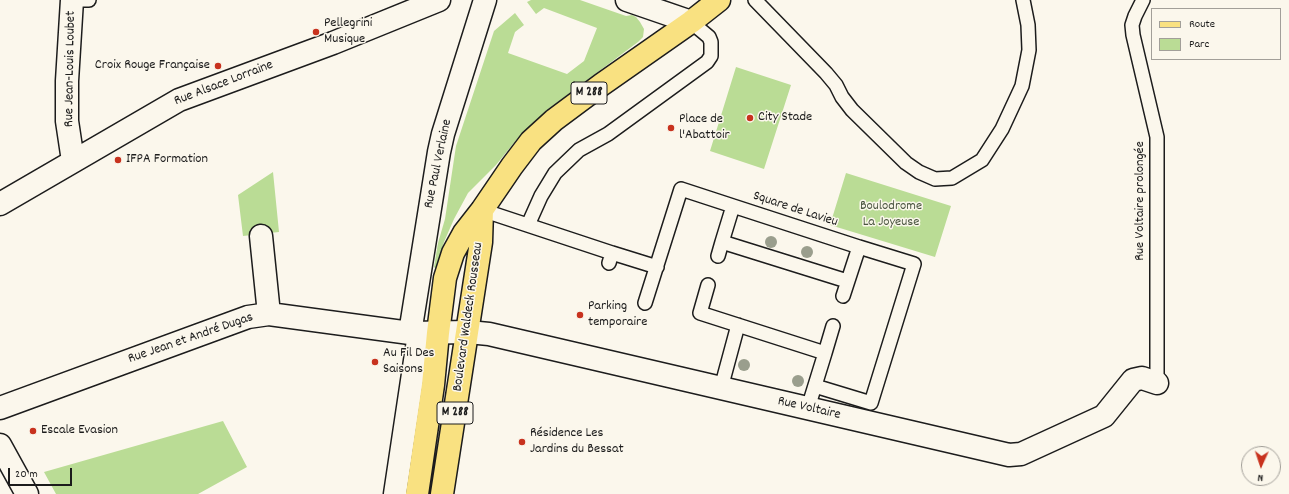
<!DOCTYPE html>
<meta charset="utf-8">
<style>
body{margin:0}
#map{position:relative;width:1289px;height:494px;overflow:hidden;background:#fbf7ec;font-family:Dekko,sans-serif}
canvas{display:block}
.legend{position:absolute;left:1151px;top:8px;width:130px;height:52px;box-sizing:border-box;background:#fbf7ec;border:1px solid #a29f99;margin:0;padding:5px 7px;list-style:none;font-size:12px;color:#1c1c1c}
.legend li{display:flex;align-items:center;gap:8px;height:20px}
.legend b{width:20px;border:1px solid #a29f99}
.north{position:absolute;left:1241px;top:446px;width:40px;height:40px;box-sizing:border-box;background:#fbf7ec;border:1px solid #a29f99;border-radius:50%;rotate:183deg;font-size:11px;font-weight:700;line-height:16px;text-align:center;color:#1c1c1c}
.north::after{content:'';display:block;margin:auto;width:14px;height:18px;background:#c8321e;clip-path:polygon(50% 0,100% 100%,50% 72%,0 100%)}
.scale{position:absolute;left:8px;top:468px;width:64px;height:18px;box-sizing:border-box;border:2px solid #1c1c1c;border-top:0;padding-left:5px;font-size:12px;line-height:14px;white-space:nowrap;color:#1c1c1c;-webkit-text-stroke:3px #fbf7ec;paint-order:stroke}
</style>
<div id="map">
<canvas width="1289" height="494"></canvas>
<ul class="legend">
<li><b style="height:5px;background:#f9e181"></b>Route</li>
<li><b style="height:11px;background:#badc95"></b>Parc</li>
</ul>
<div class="north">N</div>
<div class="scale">20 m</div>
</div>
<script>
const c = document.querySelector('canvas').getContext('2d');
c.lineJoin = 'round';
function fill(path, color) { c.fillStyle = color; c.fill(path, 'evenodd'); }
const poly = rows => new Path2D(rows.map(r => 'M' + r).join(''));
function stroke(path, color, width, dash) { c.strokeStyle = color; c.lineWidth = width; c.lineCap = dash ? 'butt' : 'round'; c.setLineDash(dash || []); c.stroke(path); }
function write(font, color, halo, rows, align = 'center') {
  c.font = font + ' Dekko,sans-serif'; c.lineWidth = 3; c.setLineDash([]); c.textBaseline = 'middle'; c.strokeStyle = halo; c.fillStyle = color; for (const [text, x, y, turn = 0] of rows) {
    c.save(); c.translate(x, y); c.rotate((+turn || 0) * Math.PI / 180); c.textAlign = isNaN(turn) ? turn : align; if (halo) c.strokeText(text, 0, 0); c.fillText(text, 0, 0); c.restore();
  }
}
fill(poly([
 [531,0,580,0,626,16,632,15,636,17,640,22,644,29,643,37,638,42,547,110,517,139,496,165,468,193,454,219,444,242,436,269,434,267,438,243,445,219,456,146,494,31,515,13,524,25,515,32,508,53,567,74,584,61,597,28,544,8,536,14,527,2],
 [736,67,791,85,764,169,710,151],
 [273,172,279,232,243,236,238,195],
 [846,173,951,206,935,257,830,225],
 [223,421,247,467,198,494,56,494,44,472]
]), '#badc95');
const lane = poly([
 [80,0,89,0],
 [755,0,826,73,836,85,842,97,852,110,906,163,919,172,935,179,952,178,982,160,1002,129,1022,86,1029,50,1028,25,1023,0],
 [1143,0,1135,16,1132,25,1133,35,1157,137,1157,383],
 [482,210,612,253,609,263],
 [528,225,541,196,555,173,579,150,608,134,707,62,711,56,711,42,709,37,691,22],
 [612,253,657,267],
 [718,256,722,242],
 [708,285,700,313,825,353,808,408],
 [843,296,859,247,733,206,722,242,847,281],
 [645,303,681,189,733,206],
 [825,353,833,326],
 [815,386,871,403,914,264,859,247],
 [721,388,738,325]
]);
const street = poly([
 [72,0,67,81,67,121,73,161],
 [627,0,691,22],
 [0,204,179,100,333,43,439,0],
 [261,236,269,314],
 [410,333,439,152,443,134,485,0],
 [0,408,248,317,269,314,410,333,468,332,489,334,1009,455,1021,454,1104,416,1133,380,1142,378,1157,383],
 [0,445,27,494],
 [395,494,419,334]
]);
const primary = poly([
 [417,494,433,385,438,333,445,278,453,253,464,233,482,210,512,166,531,141,554,120,601,85,691,22,719,0],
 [442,494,481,242,482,210]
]);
stroke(lane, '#1c1c1c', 16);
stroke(street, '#1c1c1c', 25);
stroke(primary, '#1c1c1c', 25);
stroke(lane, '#fbf7ec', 13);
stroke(street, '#fbf7ec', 22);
stroke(primary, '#f9e181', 22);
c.fillStyle = '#9a9e8d';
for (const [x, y] of [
 [771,242],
 [807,252],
 [744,365],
 [798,381]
]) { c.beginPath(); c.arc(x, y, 6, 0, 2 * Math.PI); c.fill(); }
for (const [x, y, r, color] of [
 [316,32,4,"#c8321e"],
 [218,66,4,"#c8321e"],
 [750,118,4,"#c8321e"],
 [671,128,4,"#c8321e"],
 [118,160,4,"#c8321e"],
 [580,315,4,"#c8321e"],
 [375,362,4,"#c8321e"],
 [33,431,4,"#c8321e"],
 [522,442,4,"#c8321e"]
]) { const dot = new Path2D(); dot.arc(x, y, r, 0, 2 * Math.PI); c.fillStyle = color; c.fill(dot); stroke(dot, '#fbf7ec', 1.5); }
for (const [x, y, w] of [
 [589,93,36],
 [455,413,36]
]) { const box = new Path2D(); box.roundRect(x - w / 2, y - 11, w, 22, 3); c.fillStyle = '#fbf7ec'; c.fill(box); stroke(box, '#1c1c1c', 1); }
write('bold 13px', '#1c1c1c', null, [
 ["M 288",589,93],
 ["M 288",455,413]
]);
write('14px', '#1c1c1c', '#fbf7ec', [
 ["Pellegrini",324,24],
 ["Musique",324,40],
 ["Croix Rouge Française",210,66,"right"],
 ["City Stade",758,118],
 ["Place de",679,120],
 ["l'Abattoir",679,136],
 ["IFPA Formation",126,160],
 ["Parking",588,307],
 ["temporaire",588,323],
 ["Au Fil Des",383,354],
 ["Saisons",383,370],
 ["Escale Evasion",41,431],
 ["Résidence Les",530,434],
 ["Jardins du Bessat",530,450]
], 'left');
write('14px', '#1c1c1c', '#fbf7ec', [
 ["Rue Jean-Louis Loubet",71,69,-89],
 ["Rue Alsace Lorraine",224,84,-21],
 ["Rue Paul Verlaine",439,164,-78],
 ["Rue Voltaire prolongée",1141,201,-90],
 ["Square de Lavieu",795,210,18],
 ["Boulevard Waldeck Rousseau",469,317,-82],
 ["Rue Jean et André Dugas",191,339,-19],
 ["Rue Voltaire",809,409,13]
]);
write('14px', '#4b5640', '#fbf7ec', [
 ["Boulodrome",891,207],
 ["La Joyeuse",891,223]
]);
</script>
